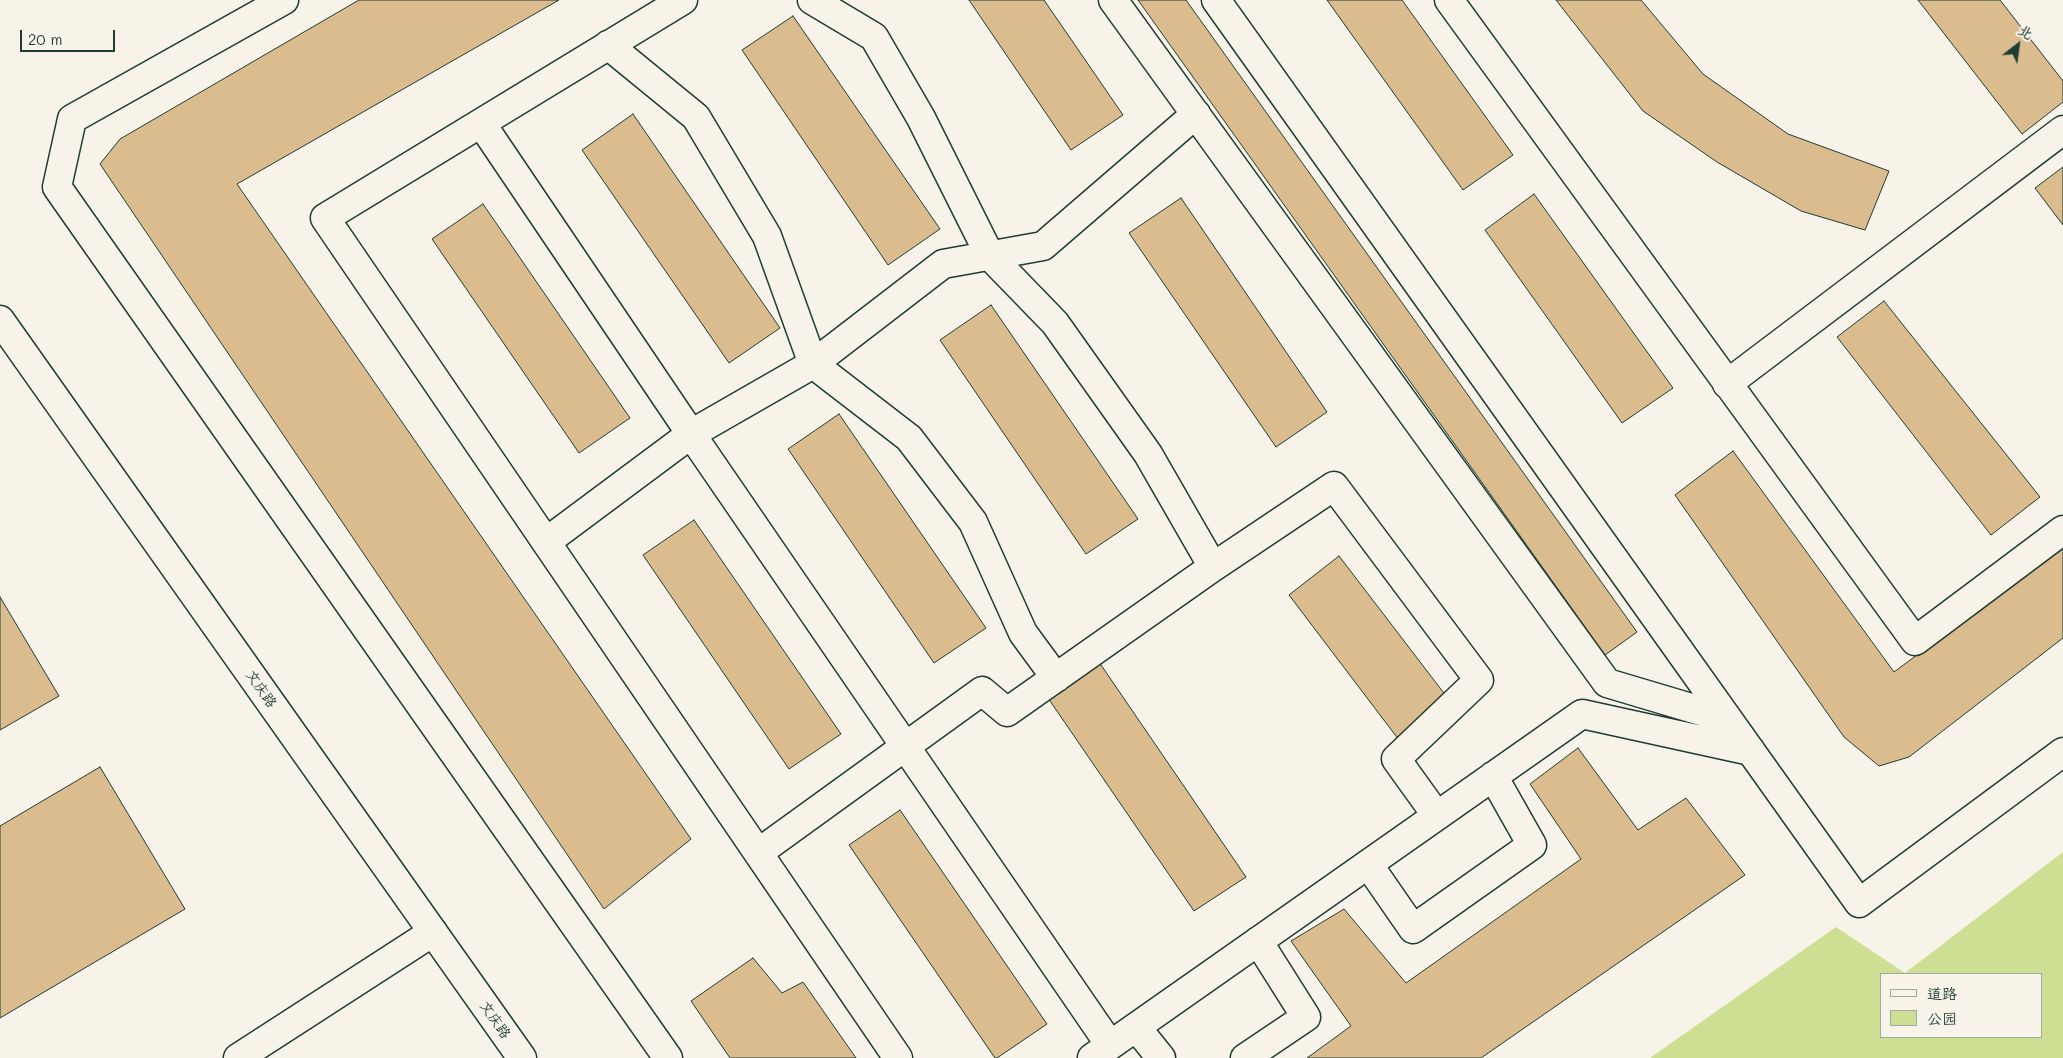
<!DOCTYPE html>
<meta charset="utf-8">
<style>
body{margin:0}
#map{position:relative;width:2063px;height:1058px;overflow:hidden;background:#f7f3e8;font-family:Mali,"LXGW WenKai TC",sans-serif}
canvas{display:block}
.legend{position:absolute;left:1880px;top:973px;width:162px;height:65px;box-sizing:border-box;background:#f7f3e8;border:1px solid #a1aaa0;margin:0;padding:6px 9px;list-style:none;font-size:15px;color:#1f3d34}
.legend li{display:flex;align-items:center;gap:10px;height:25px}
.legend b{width:25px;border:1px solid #a1aaa0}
.north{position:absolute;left:1993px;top:20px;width:50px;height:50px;-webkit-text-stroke:4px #f7f3e8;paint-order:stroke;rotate:30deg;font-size:14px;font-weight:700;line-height:20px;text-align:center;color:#1f3d34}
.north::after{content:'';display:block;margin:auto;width:18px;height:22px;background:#1f3d34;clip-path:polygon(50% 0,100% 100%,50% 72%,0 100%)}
.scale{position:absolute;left:20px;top:30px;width:95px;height:22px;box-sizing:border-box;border:2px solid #1f3d34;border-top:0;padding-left:6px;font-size:15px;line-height:18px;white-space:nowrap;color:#1f3d34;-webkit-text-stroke:4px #f7f3e8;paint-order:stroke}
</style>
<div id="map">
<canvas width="2063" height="1058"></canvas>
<ul class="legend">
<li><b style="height:6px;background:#f7f3e8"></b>道路</li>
<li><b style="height:14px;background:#cddf93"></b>公园</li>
</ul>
<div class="north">北</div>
<div class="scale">20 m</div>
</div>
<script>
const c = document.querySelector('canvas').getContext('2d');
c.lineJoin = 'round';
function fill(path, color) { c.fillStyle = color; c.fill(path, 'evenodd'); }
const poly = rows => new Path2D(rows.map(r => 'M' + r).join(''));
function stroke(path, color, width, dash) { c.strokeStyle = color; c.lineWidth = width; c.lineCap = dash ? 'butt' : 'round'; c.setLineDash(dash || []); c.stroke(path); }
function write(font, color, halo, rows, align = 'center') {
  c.font = font + ' Mali,"LXGW WenKai TC",sans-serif'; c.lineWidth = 4; c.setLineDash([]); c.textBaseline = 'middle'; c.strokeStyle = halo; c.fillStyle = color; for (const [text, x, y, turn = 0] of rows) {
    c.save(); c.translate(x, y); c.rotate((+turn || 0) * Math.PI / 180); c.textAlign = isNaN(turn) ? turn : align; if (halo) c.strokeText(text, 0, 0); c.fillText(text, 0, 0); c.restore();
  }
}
fill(poly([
 [2063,852,2063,1058,1650,1058,1836,927,1905,973],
 [1882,974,2042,974,2042,1037,1882,1037]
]), '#cddf93');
const building = poly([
 [359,0,559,0,237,184,691,839,604,909,100,164,120,139,359,0],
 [969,0,1044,0,1123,115,1071,150,969,0],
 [1138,0,1186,0,1637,632,1605,655,1138,0],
 [1327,0,1402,0,1513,155,1463,190,1327,0],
 [1556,0,1641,0,1703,74,1788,134,1889,171,1865,230,1801,211,1717,162,1643,111,1556,0],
 [1918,0,2000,0,2063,81,2063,102,2022,134,1918,0],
 [793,16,940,229,888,265,742,50,793,16],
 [633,114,780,328,729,363,582,150,633,114],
 [2063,167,2063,225,2035,188,2063,167],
 [1534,194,1673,388,1622,423,1485,230,1534,194],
 [1181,198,1327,412,1276,447,1129,233,1181,198],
 [483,204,630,418,579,453,432,239,483,204],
 [1884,301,2040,497,1991,535,1837,337,1884,301],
 [991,305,1138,519,1086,554,940,340,991,305],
 [839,414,986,628,934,663,788,449,839,414],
 [1733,451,1894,672,2063,547,2063,638,1909,757,1879,766,1844,737,1675,495,1733,451],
 [694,520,841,734,789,769,643,555,694,520],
 [1339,556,1450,701,1399,740,1289,595,1339,556],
 [0,597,59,696,0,730,0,597],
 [1099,662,1246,877,1194,911,1048,698,1099,662],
 [1578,748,1638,830,1686,798,1745,875,1481,1058,1307,1058,1351,1026,1291,941,1344,909,1406,983,1581,859,1530,784,1578,748],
 [100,767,185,909,0,1018,0,826,100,767],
 [900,810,1047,1024,997,1058,995,1058,849,845,900,810],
 [753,958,782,993,803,982,856,1058,730,1058,691,1001,753,958]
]);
fill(building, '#dbbc8e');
stroke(building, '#1f3d34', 1);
const street = poly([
 [284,0,72,119,57,187,668,1058],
 [683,0,325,218,898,1058],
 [812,0,874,37,921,118,990,256,1055,323,1148,454,1213,567],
 [1113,0,1607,683,1728,719],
 [1216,0,1859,903,2063,752],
 [1449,0,1915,641,2063,530],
 [608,45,696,117,767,236,813,364,909,438,973,522,1023,633,1056,678],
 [481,123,691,434,813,364,943,264,1043,246,1196,114],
 [1727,384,2063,130],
 [546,542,691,434,1110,1045],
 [758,853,982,691,1007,712,1213,567,1334,486,1479,680,1396,759,1437,816],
 [1368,864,1413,929,1532,845,1493,776],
 [1136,1027,1161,1058],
 [238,1058,433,932],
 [1092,1058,1582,714,1751,751],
 [1245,1058,1306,1017,1258,941]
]);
const secondary = poly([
 [0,320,522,1058]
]);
stroke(street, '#1f3d34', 31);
stroke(secondary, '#1f3d34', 31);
stroke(street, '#f7f3e8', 28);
stroke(secondary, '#f7f3e8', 28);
write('14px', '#1f3d34', '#f7f3e8', [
 ["文庆路",261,689,55],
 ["文庆路",495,1020,55]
]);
</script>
